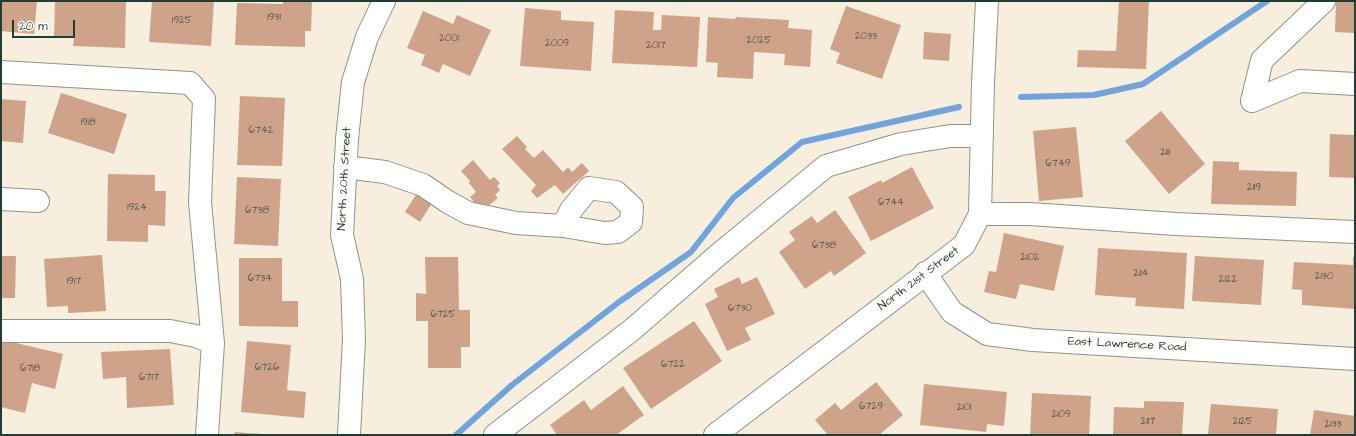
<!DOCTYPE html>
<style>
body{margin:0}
#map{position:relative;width:1356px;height:436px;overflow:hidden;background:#f7eedd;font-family:"Architects Daughter",sans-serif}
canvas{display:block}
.frame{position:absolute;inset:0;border:2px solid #1f3d34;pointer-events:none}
.scale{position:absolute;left:12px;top:20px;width:63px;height:18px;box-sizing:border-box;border:2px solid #1f3d34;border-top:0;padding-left:5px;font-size:12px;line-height:14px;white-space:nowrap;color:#1f3d34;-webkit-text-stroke:3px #fdfcf7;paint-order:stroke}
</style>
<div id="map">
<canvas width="1356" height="436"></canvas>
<div class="frame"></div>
<div class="scale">20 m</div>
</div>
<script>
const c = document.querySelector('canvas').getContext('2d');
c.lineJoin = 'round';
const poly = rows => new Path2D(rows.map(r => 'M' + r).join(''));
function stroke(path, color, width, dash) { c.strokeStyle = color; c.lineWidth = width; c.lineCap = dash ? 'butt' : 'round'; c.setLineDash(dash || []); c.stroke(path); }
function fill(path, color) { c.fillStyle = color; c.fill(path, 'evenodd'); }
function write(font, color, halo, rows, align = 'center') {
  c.font = font + ' "Architects Daughter",sans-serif'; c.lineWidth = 3.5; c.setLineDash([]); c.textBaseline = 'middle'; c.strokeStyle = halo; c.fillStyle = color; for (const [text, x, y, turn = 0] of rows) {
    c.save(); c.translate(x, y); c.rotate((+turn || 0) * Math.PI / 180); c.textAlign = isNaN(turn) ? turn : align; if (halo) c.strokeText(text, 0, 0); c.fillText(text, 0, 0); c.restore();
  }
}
stroke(poly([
 [1021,97,1094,95,1143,84,1267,1],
 [456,435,512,385,619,302,691,252,733,198,802,142,959,107]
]), '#71a4dd', 6);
fill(poly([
 [1,1,37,1,34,34,1,31],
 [55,1,126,1,125,48,73,46,74,38,54,38],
 [152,1,214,1,211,46,149,42],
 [283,1,312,1,311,31,305,31,305,47,235,45,237,3,283,4],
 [1119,1,1149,1,1146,69,1077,67,1078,50,1116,51],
 [1336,1,1355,1,1355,33,1335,32],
 [846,6,901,25,882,79,836,63,840,53,830,49],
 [525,8,561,11,561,20,594,22,591,71,520,66],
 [615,10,654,12,653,30,661,30,662,15,700,17,697,67,612,63],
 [423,11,453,24,457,15,491,30,470,76,443,64,439,73,421,65,425,55,407,48],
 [708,17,735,19,736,17,789,20,788,28,812,30,810,67,784,65,785,54,754,52,753,79,717,77,718,63,706,62],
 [924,32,951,34,949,61,923,59],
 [61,93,127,114,114,154,48,133],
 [240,96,285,98,282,166,237,165],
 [1,99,26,101,23,143,1,141],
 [1161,111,1205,164,1169,194,1125,141],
 [1076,127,1083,197,1039,201,1033,131],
 [1330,134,1355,135,1355,178,1329,177],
 [517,136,527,147,525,149,534,158,543,150,563,172,568,167,572,172,582,163,589,171,563,194,555,185,537,198,531,191,536,185,502,149],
 [473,160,490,180,494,177,500,183,497,186,500,190,495,195,498,198,488,206,486,204,480,210,470,197,476,192,469,183,470,181,461,171],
 [1213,161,1239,162,1239,170,1297,172,1296,206,1211,204],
 [912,167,934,208,871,241,848,197,881,180,882,183],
 [108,174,155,175,155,191,166,191,165,226,148,225,148,242,107,241],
 [237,177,281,179,278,246,234,244],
 [419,190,434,200,420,222,405,212],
 [835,210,866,253,834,276,831,271,805,289,779,252,795,240,789,232,812,216,817,223],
 [1004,233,1064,246,1054,291,1020,284,1016,299,984,292,989,271,996,272],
 [1098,248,1187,253,1184,309,1135,306,1136,298,1095,295],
 [102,255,106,311,68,313,68,306,47,307,44,259],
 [1,256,16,256,15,298,1,298],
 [1195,256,1264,260,1261,305,1192,301],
 [425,257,458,257,459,310,470,310,470,347,461,347,461,368,428,368,428,321,416,321,416,293,426,294],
 [1353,257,1355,257,1355,309,1302,305,1302,290,1292,289,1294,262,1353,265],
 [239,258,282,258,282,301,298,301,298,327,239,326],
 [739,277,742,284,757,277,775,314,745,328,751,340,727,351,705,304,718,297,714,289],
 [694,321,722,361,651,409,623,368],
 [3,340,63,354,55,389,32,383,25,413,1,407,1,348],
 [247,341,291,345,287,390,306,392,304,418,241,412],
 [170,349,174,405,127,408,126,377,103,379,101,352],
 [876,382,903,415,879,435,828,435,815,420,835,403,841,410],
 [924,384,1007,392,1004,426,987,424,986,432,920,425],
 [623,386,644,415,616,435,557,435,550,425,584,400,591,410],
 [1032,393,1091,396,1089,435,1030,435],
 [1144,401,1184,402,1182,435,1113,435,1114,407,1144,408],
 [1211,404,1278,409,1276,435,1208,435],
 [1314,410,1355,416,1355,435,1310,435],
 [235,432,261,434,260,435,234,435]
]), '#cfa389');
const minor = poly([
 [1,72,190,83,204,99,200,202,213,343,207,435],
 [1252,101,1262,60,1324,1],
 [1252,101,1300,81,1355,84],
 [345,167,385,172,423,185,448,202,468,213,516,223,563,226,605,233,618,232,631,222,632,207,616,192,589,188,571,210,563,226],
 [1,199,38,201],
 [980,214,1030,214,1176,224,1355,232],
 [925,273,952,312,987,334,1033,340,1355,359],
 [1,331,170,331,196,336,213,343],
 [349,435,354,339,352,279,342,235,347,139,353,82,367,37,384,1],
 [495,435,633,329,718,255,826,166,901,144,950,136,982,136],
 [715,435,964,245,980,214,983,83,987,1]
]);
stroke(minor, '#8b9688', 24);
stroke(minor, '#fff', 22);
write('10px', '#4b5649', null, [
 ["1931",274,18],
 ["1925",182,21],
 ["2033",866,37],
 ["2001",449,39],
 ["2025",759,41],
 ["2009",557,44],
 ["2017",656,46],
 ["1918",88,123],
 ["6742",261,131],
 ["2111",1165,153],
 ["6749",1058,164],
 ["2119",1254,188],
 ["6744",891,203],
 ["1924",137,208],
 ["6738",257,211],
 ["6738",824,246],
 ["2102",1030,258],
 ["2114",1141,274],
 ["2130",1324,277],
 ["6734",260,279],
 ["2122",1228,280],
 ["1917",74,282],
 ["6730",740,309],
 ["6725",443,315],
 ["6722",673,365],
 ["6726",267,368],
 ["6718",30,369],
 ["6717",149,378],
 ["6729",871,407],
 ["2101",964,408],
 ["2109",1061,415],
 ["2117",1148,422],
 ["2125",1243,422],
 ["2133",1333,425]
]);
write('12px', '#1f3d34', '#fdfcf7', [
 ["North 20th Street",345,179,-87],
 ["North 21st Street",919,279,-37],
 ["East Lawrence Road",1127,345,3]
]);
</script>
